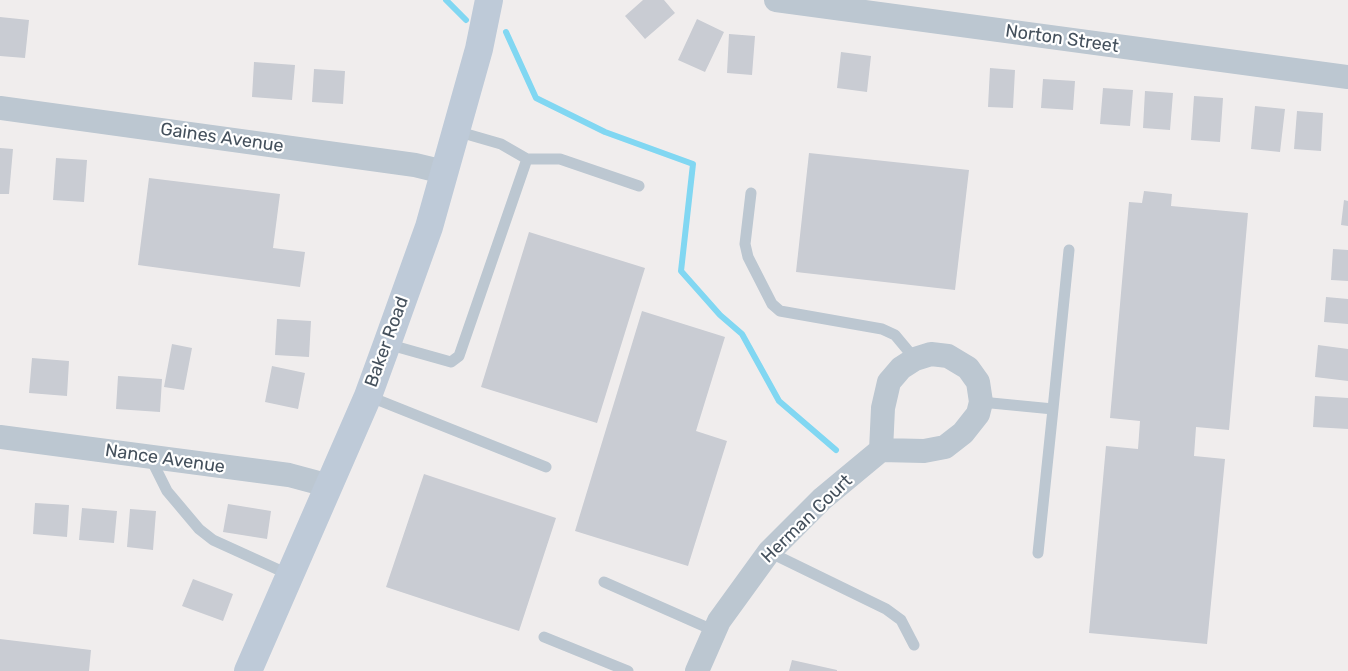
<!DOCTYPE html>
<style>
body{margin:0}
canvas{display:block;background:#f0eded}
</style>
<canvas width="1348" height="671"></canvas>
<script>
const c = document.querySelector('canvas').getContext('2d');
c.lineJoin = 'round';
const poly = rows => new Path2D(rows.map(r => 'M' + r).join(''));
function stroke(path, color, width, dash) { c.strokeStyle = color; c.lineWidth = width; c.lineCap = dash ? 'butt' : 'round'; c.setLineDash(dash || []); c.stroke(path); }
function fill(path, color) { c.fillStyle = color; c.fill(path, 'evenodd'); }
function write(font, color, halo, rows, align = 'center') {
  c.font = font + ' Rubik,sans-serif'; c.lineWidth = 4.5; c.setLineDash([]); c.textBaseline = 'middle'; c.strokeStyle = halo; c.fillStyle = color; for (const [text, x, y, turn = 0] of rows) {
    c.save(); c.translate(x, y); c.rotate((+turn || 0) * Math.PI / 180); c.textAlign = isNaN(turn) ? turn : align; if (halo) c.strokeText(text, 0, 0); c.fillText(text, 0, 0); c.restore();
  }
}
stroke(poly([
 [446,0,466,20],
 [506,32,536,98,605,132,693,164,681,271,720,315,742,334,779,401,836,450]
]), '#81d7f2', 6);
fill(poly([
 [643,0,664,0,675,13,645,39,625,16],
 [0,17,29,20,25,58,0,56],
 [697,19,724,32,705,72,678,60],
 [729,34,755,36,752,75,727,73],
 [841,52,871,56,867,92,837,88],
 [254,62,295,65,292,100,252,97],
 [990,68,1015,70,1013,108,988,107],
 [314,69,345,71,343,104,312,102],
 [1043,79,1075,81,1073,110,1041,108],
 [1103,88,1133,90,1130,126,1100,124],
 [1145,91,1173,93,1170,130,1143,128],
 [1194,96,1223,98,1220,142,1191,140],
 [1255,106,1285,109,1280,152,1251,149],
 [1297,111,1323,113,1321,151,1294,149],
 [0,148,13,149,9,194,0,194],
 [809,153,969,170,955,290,796,272],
 [56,158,87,160,84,202,53,200],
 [149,178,280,194,273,248,305,252,300,287,138,265],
 [1144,191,1172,194,1171,206,1248,213,1229,430,1196,427,1194,456,1225,459,1207,644,1089,633,1106,446,1138,449,1140,421,1110,418,1129,202,1142,203],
 [1344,200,1348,201,1348,226,1341,225],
 [529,232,645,268,597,423,481,387],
 [1333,249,1348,250,1348,281,1331,280],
 [1326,297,1348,299,1348,324,1324,322],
 [642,311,725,337,696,431,727,441,688,566,575,531],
 [277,319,311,321,309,357,275,355],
 [172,344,192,348,184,390,164,387],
 [1318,345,1348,349,1348,381,1315,377],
 [32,358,69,361,67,396,29,393],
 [272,366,305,373,298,409,265,402],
 [118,376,162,379,160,412,116,409],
 [1315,396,1348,398,1348,429,1313,427],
 [424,474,556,518,519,631,386,587],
 [35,503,69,505,67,537,33,534],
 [228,504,271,511,267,539,223,532],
 [82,508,117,511,114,543,79,540],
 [130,509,156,511,153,550,127,547],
 [193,579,233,594,223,621,182,606],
 [0,639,91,650,89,671,0,671],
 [792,660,837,670,837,671,789,671]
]), '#c9ccd3');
stroke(poly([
 [456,131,501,144,527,159,560,159,639,186],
 [751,193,745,244,748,257,772,304,780,311,882,329,895,335,915,359],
 [387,344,451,362,459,356,527,159],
 [368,396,546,467],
 [981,402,1053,409,1069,250],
 [150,457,167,491,199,529,213,540,290,575],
 [769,552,886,609,901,620,914,645],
 [1038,553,1053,409],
 [604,582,715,631],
 [544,637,628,671]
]), '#bcc7d1', 11);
stroke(poly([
 [776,0,1348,77],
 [0,108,415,165,444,172],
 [0,437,289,475,330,486],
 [697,671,719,621,769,552,822,499,881,450,924,451,945,447,963,433,978,414,981,402,978,382,968,368,948,356,931,354,915,359,901,368,889,382,883,408,881,450]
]), '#bcc7d1', 24);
stroke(poly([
 [248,671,368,396,387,344,429,227,479,49,489,0]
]), '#becad8', 28);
write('18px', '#44505c', '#fff', [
 ["Norton Street",1062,39,8],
 ["Gaines Avenue",222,138,8],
 ["Baker Road",387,342,-70],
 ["Nance Avenue",165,459,8],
 ["Herman Court",807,519,-44]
]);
</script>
